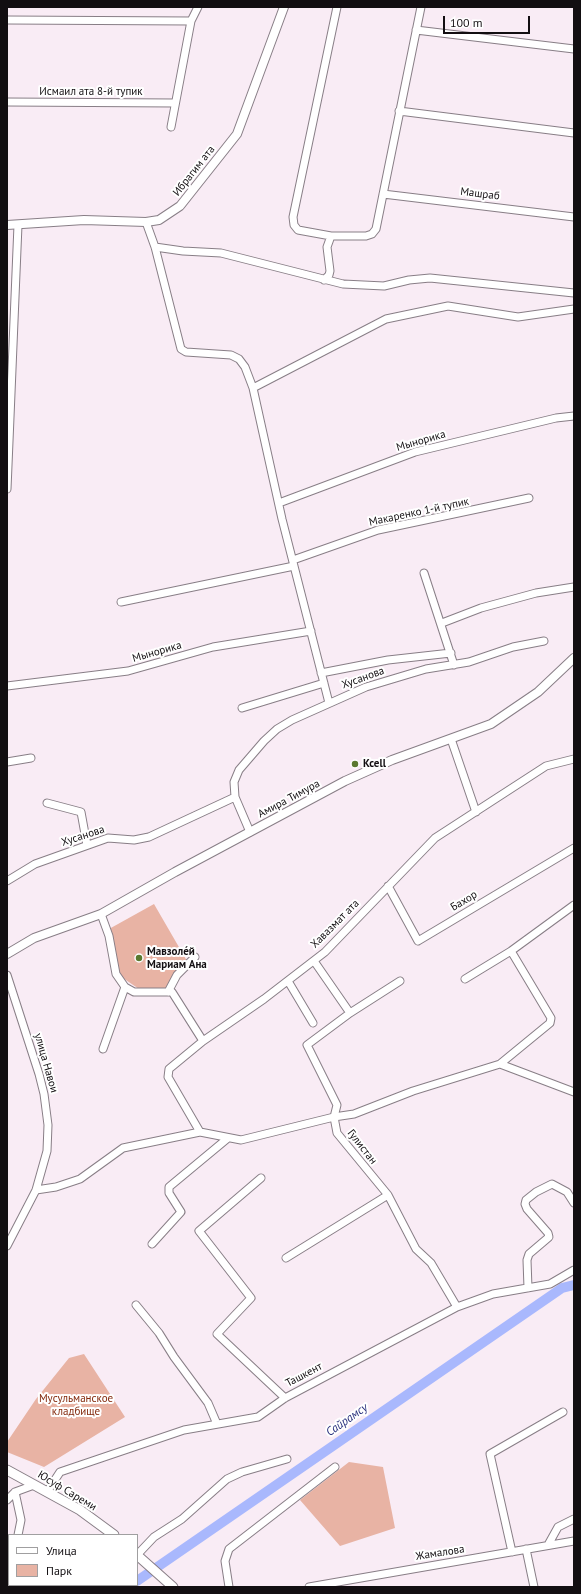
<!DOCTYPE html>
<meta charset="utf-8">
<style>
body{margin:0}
#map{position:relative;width:581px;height:1594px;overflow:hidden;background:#f9ecf5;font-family:"PT Sans",sans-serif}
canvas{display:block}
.frame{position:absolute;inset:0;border:8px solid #120e11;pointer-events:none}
.legend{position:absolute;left:8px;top:1534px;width:130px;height:52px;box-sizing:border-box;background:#fff;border:1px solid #a09fa0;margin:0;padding:5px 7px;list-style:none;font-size:12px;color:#120e11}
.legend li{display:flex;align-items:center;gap:8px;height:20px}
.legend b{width:20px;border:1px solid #a09fa0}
.scale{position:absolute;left:443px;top:16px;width:87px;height:18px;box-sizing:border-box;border:2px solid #120e11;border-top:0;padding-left:5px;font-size:12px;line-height:14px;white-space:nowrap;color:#120e11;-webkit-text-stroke:3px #fff;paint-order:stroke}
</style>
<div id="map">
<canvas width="581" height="1594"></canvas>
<div class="frame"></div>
<ul class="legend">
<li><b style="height:5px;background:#fff"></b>Улица</li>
<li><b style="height:11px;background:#e8b3a4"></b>Парк</li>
</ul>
<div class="scale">100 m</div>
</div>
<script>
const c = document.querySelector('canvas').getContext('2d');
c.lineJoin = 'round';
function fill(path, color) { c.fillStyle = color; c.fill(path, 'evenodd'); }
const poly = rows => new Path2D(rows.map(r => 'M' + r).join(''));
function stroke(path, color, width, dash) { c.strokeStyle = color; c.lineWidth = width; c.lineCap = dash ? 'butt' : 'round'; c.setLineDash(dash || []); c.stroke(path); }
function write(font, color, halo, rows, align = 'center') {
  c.font = font + ' "PT Sans",sans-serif'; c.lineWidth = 4; c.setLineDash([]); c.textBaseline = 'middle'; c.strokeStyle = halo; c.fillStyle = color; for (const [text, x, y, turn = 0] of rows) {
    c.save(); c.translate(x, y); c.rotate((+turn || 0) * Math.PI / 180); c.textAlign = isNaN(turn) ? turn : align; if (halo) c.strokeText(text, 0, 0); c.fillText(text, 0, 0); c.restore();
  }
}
fill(poly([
 [154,904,187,961,165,989,139,989,120,976,109,929],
 [84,1354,125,1417,44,1467,7,1452,7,1442,36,1399,69,1358],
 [349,1462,383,1467,395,1528,340,1546,300,1500]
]), '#e8b3a4');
stroke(poly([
 [137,1581,562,1288,574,1285]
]), '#a9b8fd', 10);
const minor = poly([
 [337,7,293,217,294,225,298,230,331,236,366,236,372,234,376,229,421,7],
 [7,20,191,21],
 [416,30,574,49],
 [7,102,175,103],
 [399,111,574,133],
 [171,127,191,21,198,7],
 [383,194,574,217],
 [146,222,155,247,181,349,186,352,231,355,239,359,245,367,253,388,282,519,329,703],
 [155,247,183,251,221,253,343,284,384,286,409,280,430,278,574,293],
 [324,280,329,275,330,271,327,247,331,236],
 [253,388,386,319,448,306,518,317,574,309],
 [7,489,18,225],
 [279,503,415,452,556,418,574,416],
 [293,560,378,530,529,498],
 [424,573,454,665],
 [121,602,294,566],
 [442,623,481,608,536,593,574,587],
 [321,673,388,660,451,653],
 [7,686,128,671,213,647,311,631],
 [242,708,324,683],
 [451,739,476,812],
 [7,762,31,758],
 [47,803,81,812,87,845],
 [250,832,235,797,234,782,239,770,264,741,277,729,292,720,366,687,426,669,469,662,513,647,544,641],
 [7,881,35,864,108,838,134,840,149,837,235,797],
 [388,886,418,941,574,848],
 [101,914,109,936,116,974,125,987,134,992,172,992,203,1041],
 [314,961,350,1013],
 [7,975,39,1074,44,1094,48,1125,47,1151,36,1190,7,1246],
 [465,979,511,951,574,905],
 [288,981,313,1023],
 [400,981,350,1013,307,1045,337,1105,334,1117,337,1133,388,1195,416,1249,431,1263,457,1307],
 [168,992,177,975,195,957],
 [103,1049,125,987],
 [500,1064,574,1092],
 [200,1132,168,1077,169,1069,203,1041,264,999,325,952,435,838,546,766,574,759],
 [261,1178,199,1231,251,1298,217,1334,285,1398],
 [36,1190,56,1187,80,1179,123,1148,200,1132,241,1140,334,1117,354,1114,413,1091,500,1064,550,1023,551,1018,511,951],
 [152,1244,181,1212,169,1193,169,1187,228,1138],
 [286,1258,388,1195],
 [528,1288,527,1260,529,1254,549,1237,548,1233,527,1209,525,1204,526,1200,536,1192,552,1184,567,1192,574,1203],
 [136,1305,159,1333,174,1357,208,1403,217,1424],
 [15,1492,21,1520,18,1535],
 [47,1492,60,1472,184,1430,258,1417,285,1398,457,1307,493,1294,550,1284,574,1270],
 [7,1500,15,1492,34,1485],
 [548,1545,558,1527,574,1519],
 [526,1549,534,1587],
 [512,1552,490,1454,563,1412],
 [137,1555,154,1537,182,1519,227,1479,242,1472,287,1459],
 [8,1587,9,1579],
 [229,1587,225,1561,229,1549,335,1467],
 [309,1587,574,1541]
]);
const tertiary = poly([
 [7,225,84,220,146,222,159,220,180,206,237,134,284,7],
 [7,954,34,938,101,914,175,872,345,781,392,760,491,724,538,692,574,658]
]);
const secondary = poly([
 [7,1470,80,1510,114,1535],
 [137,1555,173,1587]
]);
stroke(minor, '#887e86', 9);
stroke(tertiary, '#887e86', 10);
stroke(secondary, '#887e86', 11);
stroke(minor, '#fff', 7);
stroke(tertiary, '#fff', 8);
stroke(secondary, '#fff', 9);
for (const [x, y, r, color] of [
 [355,764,4,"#5a792f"],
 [139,958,4,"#5a792f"]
]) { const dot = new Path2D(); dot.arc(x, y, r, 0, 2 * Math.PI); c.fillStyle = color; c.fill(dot); stroke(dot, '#fff', 1.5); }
write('11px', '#120e11', '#fff', [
 ["Исмаил ата 8-й тупик",91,92],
 ["Ибрагим ата",194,171,-52],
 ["Машраб",480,194,7],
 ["Мынорика",421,441,-16],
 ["Макаренко 1-й тупик",419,512,-12],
 ["Мынорика",157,652,-16],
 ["Хусанова",363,678,-20],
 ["Амира Тимура",289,799,-28],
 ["Хусанова",83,836,-18],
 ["Бахор",464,901,-31],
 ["Хавазмат ата",335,924,-45],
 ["улица Навои",46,1063,74],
 ["Гулистан",362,1147,52],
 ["Ташкент",304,1375,-28],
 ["Юсуф Сареми",67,1491,31],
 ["Жамалова",440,1553,-9]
]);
write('bold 11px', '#120e11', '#fff', [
 ["Kcell",363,764],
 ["Мавзоле́й",147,952],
 ["Мариам Ана",147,965]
], 'left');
write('11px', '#83290c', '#fff', [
 ["Мусульманское",76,1399],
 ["кладбище",76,1412]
]);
write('italic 12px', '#2a317e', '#fff', [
 ["Сайрамсу",347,1420,-35]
]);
</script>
